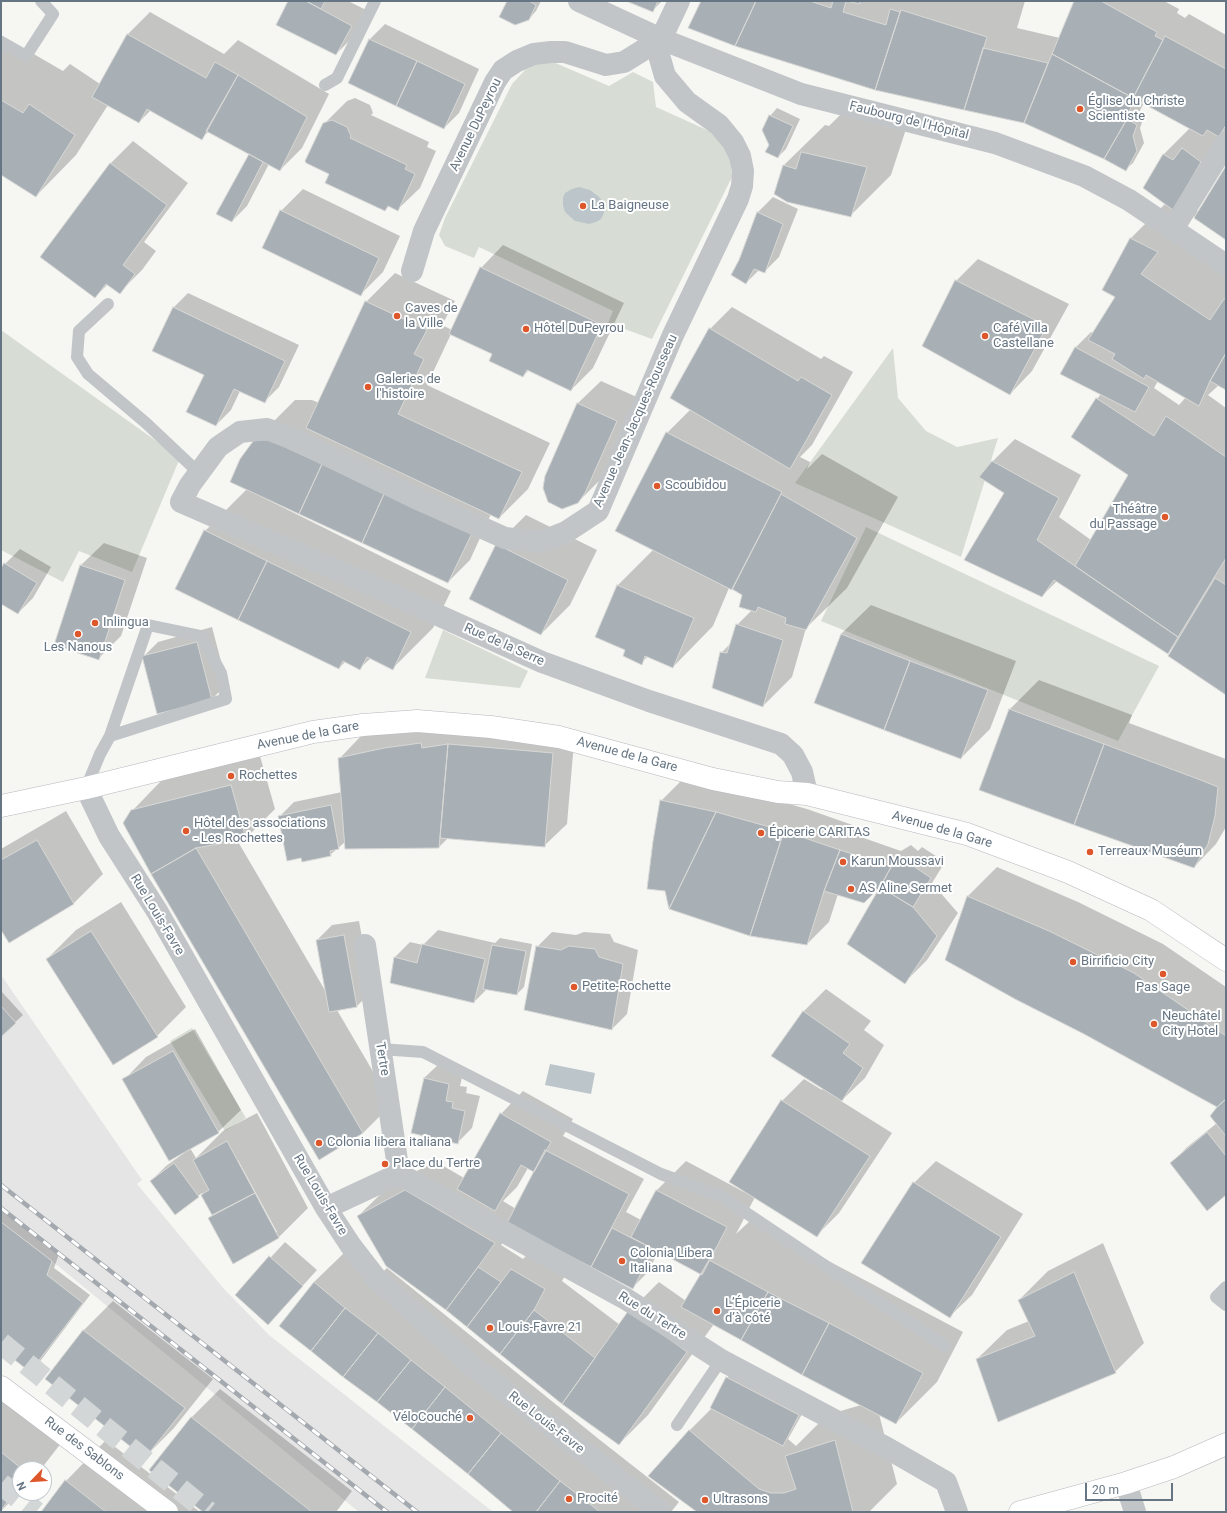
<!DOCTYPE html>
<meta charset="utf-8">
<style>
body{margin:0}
#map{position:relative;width:1227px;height:1513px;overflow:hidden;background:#f6f6f3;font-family:Roboto,sans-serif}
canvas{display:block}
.frame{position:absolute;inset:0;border:2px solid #667583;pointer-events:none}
.north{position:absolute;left:12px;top:1461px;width:40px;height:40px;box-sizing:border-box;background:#fff;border:1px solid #c2c8cd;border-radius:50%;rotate:245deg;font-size:11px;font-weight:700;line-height:16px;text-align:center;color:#667583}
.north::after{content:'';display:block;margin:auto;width:14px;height:18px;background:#de572a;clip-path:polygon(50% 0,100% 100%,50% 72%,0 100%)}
.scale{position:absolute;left:1085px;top:1483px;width:88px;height:18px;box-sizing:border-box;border:2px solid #667583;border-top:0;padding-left:5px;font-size:12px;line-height:14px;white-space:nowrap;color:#667583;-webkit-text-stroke:3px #fff;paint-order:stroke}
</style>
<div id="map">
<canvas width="1227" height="1513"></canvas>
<div class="frame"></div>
<div class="north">N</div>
<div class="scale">20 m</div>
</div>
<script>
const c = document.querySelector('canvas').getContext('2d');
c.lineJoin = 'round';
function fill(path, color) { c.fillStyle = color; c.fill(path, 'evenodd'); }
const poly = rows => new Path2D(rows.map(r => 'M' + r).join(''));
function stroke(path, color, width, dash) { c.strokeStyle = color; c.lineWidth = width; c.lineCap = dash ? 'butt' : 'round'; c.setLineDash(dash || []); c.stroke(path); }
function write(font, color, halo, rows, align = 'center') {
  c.font = font + ' Roboto,sans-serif'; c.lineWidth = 4; c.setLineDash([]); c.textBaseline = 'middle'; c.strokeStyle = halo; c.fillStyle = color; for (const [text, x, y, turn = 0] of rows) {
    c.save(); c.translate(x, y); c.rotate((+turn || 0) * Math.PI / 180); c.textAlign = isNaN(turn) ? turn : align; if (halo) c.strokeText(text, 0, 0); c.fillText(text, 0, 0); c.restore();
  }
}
fill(poly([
 [1,975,142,1180,137,1184,224,1289,269,1335,493,1512,359,1512,52,1261,1,1222]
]), '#e4e5e4');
fill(poly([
 [553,62,609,86,633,72,653,82,656,107,718,135,726,147,731,162,732,177,652,339,608,323,613,311,479,247,474,258,445,246,439,235,445,218,512,84,525,70,541,63],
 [1,330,180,458,132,572,79,551,63,582,1,550],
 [893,348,898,398,926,431,957,447,998,438,961,557,795,483],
 [866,527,1159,666,1118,741,821,621],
 [443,630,528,671,520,688,425,678],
 [192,1028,246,1118,225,1131,170,1041]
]), '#d7ddd4');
fill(poly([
 [579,187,590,190,599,197,603,202,605,209,603,215,601,219,596,222,589,224,575,221,565,212,563,205,563,198,565,193,572,189],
 [550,1064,595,1073,591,1094,545,1085]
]), '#bbc5ca');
fill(poly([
 [289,1,348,1,366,10,351,39,336,54],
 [508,1,541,1,536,11,529,19],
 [629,1,662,1,653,10],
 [702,1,1025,1,1017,28,1060,38,1075,1,1164,1,1179,9,1177,13,1185,18,1189,14,1226,35,1226,147,1180,202,1199,212,1226,168,1226,239,1194,216,1181,233,1226,263,1226,389,1219,385,1208,395,1226,408,1226,693,1173,647,1168,652,1057,581,1042,596,1005,492,993,461,1015,439,1081,475,1059,517,1091,540,1130,475,1097,399,1101,394,1062,374,1076,347,1091,332,1094,334,1117,296,1104,290,1131,238,1166,203,1164,154,1190,128,1144,103,1138,114,1144,117,1140,128,1144,143,1133,163,1125,170,1105,158,1024,122,875,90,736,45],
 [1158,381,1186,397,1179,405,1154,388],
 [150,12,224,54,238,40,329,94,302,148,280,170,269,164,247,206,232,221,250,154,209,131,202,138,151,110,139,122,108,105,76,155,36,196,1,174,1,35,63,71,70,64,100,84,128,34],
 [385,24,479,69,459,113,444,128,350,83,370,39],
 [355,98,370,105,373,113,371,115,429,142,427,147,436,151,420,188,397,210,389,206,385,210,331,174,324,124,347,101],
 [777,108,800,119,786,149,778,157,770,116],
 [843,112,907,126,891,175,850,216,784,165,825,125,829,126],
 [133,141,188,183,144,242,156,251,142,270,120,292,108,284,95,297,110,164],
 [303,189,400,236,383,272,360,295,281,211],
 [773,197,798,209,779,257,764,272,759,270,746,283,740,260,758,212],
 [503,245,624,303,593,368,571,390,529,370,523,376,493,354,451,334,427,385,550,443,528,489,499,518,491,514,470,560,448,582,268,499,268,500,451,591,433,628,392,669,371,658,360,668,346,661,339,668,177,588,205,531,247,489,254,441,295,400,312,400,319,403,366,302,395,273,455,301,442,325,452,330,481,268],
 [978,259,1069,304,1032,371,1010,394,956,281],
 [188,293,299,345,279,387,264,402,240,391,231,410,216,425,205,375,173,308],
 [732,307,821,359,824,356,853,372,812,445,800,457,810,462,807,469,822,454,898,497,847,588,806,628,792,677,763,706,721,653,732,642,737,625,752,610,744,595,733,588,729,588,713,626,673,667,648,656,641,663,626,650,617,586,654,549,667,433,691,409,710,329],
 [601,381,639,398,601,479,578,502,546,476,578,403],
 [526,515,597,550,570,605,541,634,497,544],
 [104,543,147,558,121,636,99,658,55,644,81,565],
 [20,549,51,567,33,598,18,613,1,603,1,570,5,564],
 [871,605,1016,661,990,729,961,758,841,634],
 [212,627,227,684,212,699,143,657,158,642],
 [1039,680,1132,715,1129,723,1226,759,1226,827,1216,844,1194,867,981,789,1010,709],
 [407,726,575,731,567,824,544,846,448,838,439,847,345,842,330,855,279,817,294,802,342,792,339,759,361,736],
 [260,756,275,809,246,838,237,840,326,992,317,940,332,925,359,921,372,991,357,1006,337,1010,392,1104,363,1133,132,811,161,781],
 [684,778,739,790,807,809,861,828,858,836,901,851,911,845,918,851,922,847,945,862,932,883,958,913,927,960,905,982,884,884,838,894,829,922,807,944,661,801],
 [66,811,103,874,74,903,9,942,1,928,1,849],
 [997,867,1078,902,1163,944,1226,987,1226,1193,1172,1163,1186,1148,1217,1123,1218,1106,946,959,968,896],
 [121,902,186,1007,157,1036,47,959,76,930],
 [438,930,495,943,500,938,532,944,524,987,517,994,487,989,474,1002,391,982,395,957,410,942,423,945],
 [552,932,576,935,584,932,610,934,614,942,638,950,627,1014,612,1029,537,947],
 [826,989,871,1021,864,1030,884,1045,865,1078,841,1101,892,1133,839,1213,817,1235,755,1197,736,1234,751,1220,963,1332,937,1382,896,1423,879,1414,897,1484,869,1512,698,1512,689,1431,712,1408,727,1378,734,1370,806,1407,788,1439,796,1446,827,1415,861,1405,714,1324,648,1415,619,1444,446,1308,358,1216,388,1187,435,1161,464,1178,501,1114,523,1091,573,1119,563,1136,644,1179,626,1212,641,1220,657,1190,686,1161,744,1192,782,1101,804,1079,822,1090,823,1088,772,1056,804,1011],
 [537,1167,516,1209,503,1201,517,1187,528,1168],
 [507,1237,541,1240,523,1259,501,1245],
 [659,1251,702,1274,686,1301,659,1282,630,1311,620,1325,562,1281,574,1259,571,1255,632,1288,647,1273],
 [1,991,23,1015,1,1035],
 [195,1029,241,1110,218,1132,190,1148,196,1158,223,1131,257,1113,308,1208,279,1237,233,1262,209,1218,213,1214,202,1193,198,1196,151,1181,166,1166,184,1153,124,1080,146,1057],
 [238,1160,277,1232,275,1233,237,1162],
 [440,1063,464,1069,460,1086,467,1087,466,1093,480,1096,472,1128,457,1143,424,1078],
 [936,1161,1023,1214,972,1295,949,1317,914,1183],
 [1,1210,59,1254,54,1268,90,1295,38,1364,30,1371,1,1348],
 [285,1242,317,1270,268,1324,236,1295],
 [1103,1243,1144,1343,1115,1372,977,1359,1007,1330,1029,1321,1019,1300,1048,1271],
 [344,1253,375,1279,387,1268,600,1440,679,1502,671,1512,514,1512,413,1429,281,1326,314,1282],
 [113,1301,213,1379,174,1428,145,1457,46,1379,84,1330],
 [1,1379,69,1433,41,1469,20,1469,20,1492,1,1511],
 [220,1389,352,1491,336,1512,205,1512,191,1418],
 [106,1440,200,1512,42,1512,66,1481]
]), '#0003');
const building = poly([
 [288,1,306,1,352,26,336,55,276,25,288,1],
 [306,1,325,1,321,9,306,1],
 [507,1,529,1,536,5,529,20,515,25,499,17,507,1],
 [626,1,658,1,653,12,626,1],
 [701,1,756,1,735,46,688,28,701,1],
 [756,1,810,1,831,8,833,1,846,1,843,12,886,25,890,9,900,12,875,90,735,46,756,1],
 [848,1,860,1,859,4,848,1],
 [1074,1,1101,1,1157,32,1155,36,1163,40,1133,98,1052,54,1074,1],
 [901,10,987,37,964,110,875,90,901,10],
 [127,34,206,78,215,62,238,75,202,140,147,109,139,123,92,97,127,34],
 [1165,36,1226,69,1226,125,1219,137,1207,130,1203,136,1133,98,1165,36],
 [369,39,417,61,396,106,348,83,369,39],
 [983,48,1048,63,1024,123,964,110,983,48],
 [1052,54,1135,99,1126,118,1127,119,1104,159,1024,123,1052,54],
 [417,61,465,84,444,129,396,106,417,61],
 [238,75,307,117,280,171,206,131,238,75],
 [1,100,23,113,29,104,75,135,36,197,1,175,1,100],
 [769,115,793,126,778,158,765,152,769,145,762,130,769,115],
 [1127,119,1137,125,1133,136,1137,151,1126,171,1104,159,1127,119],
 [332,120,347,127,351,136,350,138,407,165,405,169,415,174,398,211,388,206,385,211,325,183,329,174,306,163,305,161,323,123,332,120],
 [1182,148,1201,162,1173,210,1143,188,1163,154,1173,160,1182,148],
 [801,152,867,167,851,217,787,202,774,194,783,165,796,169,801,152],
 [249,154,263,162,232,222,216,214,249,154],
 [110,163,167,205,123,265,135,274,120,294,106,284,95,298,40,257,110,163],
 [1226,166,1226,240,1194,218,1226,166],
 [280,210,379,258,361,296,262,248,280,210],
 [757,212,783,224,765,273,754,269,746,284,731,275,739,260,757,212],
 [1130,238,1158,252,1141,274,1210,320,1224,299,1226,300,1226,353,1210,381,1199,406,1146,375,1144,379,1112,359,1115,354,1088,340,1115,297,1102,290,1130,238],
 [480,267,602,325,571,391,527,370,523,377,489,361,492,354,449,334,480,267],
 [955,280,1047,326,1010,395,922,346,955,280],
 [365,301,427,330,414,354,424,359,398,414,522,472,499,519,306,428,365,301],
 [173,307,285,361,265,403,234,389,216,426,186,412,204,375,152,351,173,307],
 [709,328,798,381,801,377,832,395,790,469,670,398,709,328],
 [1075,347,1149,387,1135,412,1060,374,1075,347],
 [1226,353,1226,390,1210,381,1226,353],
 [1096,398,1154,436,1166,416,1226,457,1226,558,1178,637,1075,566,1128,475,1071,437,1096,398],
 [577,403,617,421,585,493,578,503,562,509,548,502,543,488,545,476,577,403],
 [666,432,782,492,732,590,615,531,666,432],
 [254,440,270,440,322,464,299,514,230,482,240,459,254,440],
 [992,461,1059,498,1037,540,1178,637,1168,654,1054,580,1042,597,964,560,1004,493,979,477,992,461],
 [322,464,384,494,362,543,299,514,322,464],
 [384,494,472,533,448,583,362,543,384,494],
 [781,494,857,538,806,630,785,624,786,618,758,607,756,612,739,607,742,595,732,589,781,494],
 [204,530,267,561,238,620,175,589,204,530],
 [496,544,568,580,541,635,469,599,496,544],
 [267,561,411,632,393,670,367,657,360,670,343,661,339,669,238,620,267,561],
 [4,563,37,583,18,614,1,604,1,568,4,563],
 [80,565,125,580,99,660,54,645,80,565],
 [1215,578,1226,585,1226,695,1168,656,1215,578],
 [617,585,694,618,673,668,645,656,642,665,623,656,625,650,595,637,617,585],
 [736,624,783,640,763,707,712,688,720,652,727,653,736,624],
 [841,634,910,661,884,730,814,703,841,634],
 [197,642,212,700,157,714,142,656,197,642],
 [910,661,988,690,961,759,884,730,910,661],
 [1009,709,1104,744,1074,825,979,790,1009,709],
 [421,743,422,748,448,744,439,848,345,849,338,758,384,748,421,743],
 [448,744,553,753,545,847,440,838,448,744],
 [1104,744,1198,779,1218,787,1215,816,1208,844,1194,868,1074,825,1104,744],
 [231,785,246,839,196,848,151,874,123,823,131,810,231,785],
 [660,800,716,812,669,909,665,891,647,889,653,841,660,800],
 [331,805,339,849,330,851,331,856,302,862,301,858,287,861,278,816,331,805],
 [716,812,784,831,750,936,669,909,716,812],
 [784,831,840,850,824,891,807,945,750,936,784,831],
 [37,840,74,904,9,943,1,930,1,860,37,840],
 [196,848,363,1133,319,1160,151,874,196,848],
 [840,850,886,865,895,860,880,887,864,903,824,891,840,850],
 [895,860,902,866,906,861,931,878,913,907,880,887,895,860],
 [880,887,913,907,937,936,905,984,847,944,880,887],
 [967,896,1049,931,1134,973,1226,1036,1226,1099,1217,1107,1084,1034,1015,999,945,960,967,896],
 [91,931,158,1037,113,1065,46,959,91,931],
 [344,935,357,1007,329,1012,316,940,344,935],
 [422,944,485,959,474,1003,390,983,394,957,417,963,422,944],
 [492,945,526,951,517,995,483,989,492,945],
 [536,946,561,950,569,946,595,949,599,957,623,964,612,1030,524,1010,536,946],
 [1,1006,16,1023,1,1037,1,1006],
 [803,1011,850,1044,843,1053,863,1068,842,1101,771,1056,803,1011],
 [173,1051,219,1133,169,1161,122,1079,173,1051],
 [424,1078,449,1084,446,1101,453,1102,452,1108,465,1111,458,1144,411,1133,424,1078],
 [1226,1099,1226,1136,1210,1116,1217,1107,1226,1099],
 [781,1100,870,1156,817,1237,729,1182,781,1100],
 [500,1113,551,1142,534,1172,521,1165,495,1211,457,1189,500,1113],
 [1207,1132,1226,1156,1226,1195,1207,1211,1170,1163,1207,1132],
 [227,1141,255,1193,212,1215,201,1195,209,1190,193,1160,227,1141],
 [545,1150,629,1194,591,1267,507,1223,545,1150],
 [174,1163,199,1197,175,1215,150,1181,174,1163],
 [913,1182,1001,1237,950,1318,861,1263,913,1182],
 [405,1190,495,1243,478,1267,446,1310,386,1266,357,1216,405,1190],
 [656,1190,727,1227,702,1275,631,1237,656,1190],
 [255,1193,279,1238,233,1264,208,1218,255,1193],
 [1,1222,52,1261,47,1275,83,1303,30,1372,1,1349,1,1222],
 [612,1228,653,1249,633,1289,591,1267,612,1228],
 [269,1256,303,1286,268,1325,235,1295,269,1256],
 [709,1260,768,1292,741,1340,681,1307,709,1260],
 [478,1267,501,1282,467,1327,446,1310,478,1267],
 [511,1269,545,1289,534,1310,500,1354,467,1327,511,1269],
 [1074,1272,1116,1373,998,1422,976,1359,1035,1336,1018,1300,1074,1272],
 [314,1282,345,1308,311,1351,279,1326,314,1282],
 [768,1292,829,1323,802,1375,741,1340,768,1292],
 [345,1308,378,1333,343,1377,311,1351,345,1308],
 [534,1310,595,1358,562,1404,500,1354,534,1310],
 [629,1310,687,1352,619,1445,562,1404,629,1310],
 [829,1323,923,1373,896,1424,802,1375,829,1323],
 [83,1330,185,1408,145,1458,45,1379,83,1330],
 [378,1333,411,1360,377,1402,343,1377,378,1333],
 [411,1360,445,1387,412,1429,377,1402,411,1360],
 [726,1377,799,1415,783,1446,710,1408,726,1377],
 [445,1387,501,1433,468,1474,412,1429,445,1387],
 [191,1417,312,1512,203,1512,149,1470,191,1417],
 [689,1430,759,1489,771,1493,784,1493,796,1489,785,1456,835,1440,853,1512,697,1512,648,1476,689,1430],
 [501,1433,560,1481,536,1512,513,1512,468,1474,501,1433],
 [1,1452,22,1469,20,1469,20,1486,1,1510,1,1452],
 [65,1480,106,1512,41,1512,65,1480],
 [560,1481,600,1512,536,1512,560,1481]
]);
fill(building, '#a8b0b5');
stroke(building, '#d7d7d5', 1);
stroke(poly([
 [1,1343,208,1512],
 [1,1484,36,1512]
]), '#d2d6d7', 22, [22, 11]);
const secondary = poly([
 [1,806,86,788,313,732,363,725,417,721,491,727,559,737,713,779,778,792,807,794,967,834,1068,872,1151,910,1226,960],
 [1,1387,167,1512],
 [1020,1512,1126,1483,1174,1467,1226,1444]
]);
stroke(secondary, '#b4b8bd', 23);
stroke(poly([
 [1,42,26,56,53,14,41,1],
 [325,85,337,78,375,1],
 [108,304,79,331,77,357,88,374,146,423,199,473],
 [86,788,100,754,110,736,148,625,201,636,221,673,226,699,110,736],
 [380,1049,423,1052,661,1174,721,1196,945,1346],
 [1226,1287,1216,1297,1226,1305],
 [677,1425,721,1360]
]), '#c1c5c8', 12);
stroke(poly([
 [579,1,661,39,801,94,995,143,1084,176,1129,200,1226,265],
 [679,1,661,39,659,55,665,76,687,102,719,125,733,142,740,156,743,171,742,186,738,199,673,335,598,511,566,532,541,542,505,538,420,500,296,440,267,429,240,432,218,447,190,485,181,502,389,593,542,662,649,701,781,744,793,755,802,772,807,794],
 [1173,229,1226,143],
 [412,271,424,231,495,82,503,70,517,61,534,54,551,52,565,52,606,65,624,62,661,39],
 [86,788,109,836,157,911,326,1208,351,1246,375,1277,469,1363,661,1512],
 [365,945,399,1174],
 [326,1208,399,1174,626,1299,721,1360,887,1448,946,1482,957,1512],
 [1126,1483,1135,1512]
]), '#c1c5c8', 22);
stroke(secondary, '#fff', 22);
const rail = poly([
 [1,1185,417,1512],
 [1,1208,387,1512]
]);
stroke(rail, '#a4a9af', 4.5);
stroke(rail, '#fff', 3, [9]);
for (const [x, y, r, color] of [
 [1080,109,4,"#de572a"],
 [583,206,4,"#de572a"],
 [397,316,4,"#de572a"],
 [526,329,4,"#de572a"],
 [985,336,4,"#de572a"],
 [368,387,4,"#de572a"],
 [657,486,4,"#de572a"],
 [1165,517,4,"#de572a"],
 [95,623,4,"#de572a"],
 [78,634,4,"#de572a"],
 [231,776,4,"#de572a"],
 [186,831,4,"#de572a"],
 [761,833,4,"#de572a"],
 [1090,852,4,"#de572a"],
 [843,862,4,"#de572a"],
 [851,889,4,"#de572a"],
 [1073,962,4,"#de572a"],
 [1163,974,4,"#de572a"],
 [574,987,4,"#de572a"],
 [1154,1024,4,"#de572a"],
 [319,1143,4,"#de572a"],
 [385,1164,4,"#de572a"],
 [622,1261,4,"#de572a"],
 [717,1311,4,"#de572a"],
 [490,1328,4,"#de572a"],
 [470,1418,4,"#de572a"],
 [569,1499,4,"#de572a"],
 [705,1500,4,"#de572a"]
]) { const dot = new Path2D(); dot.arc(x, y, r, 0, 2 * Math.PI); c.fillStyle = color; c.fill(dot); stroke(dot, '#fff', 1.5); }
write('13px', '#667583', '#fff', [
 ["Église du Christe",1088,102],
 ["Scientiste",1088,117],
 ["La Baigneuse",591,206],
 ["Caves de",405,309],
 ["la Ville",405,324],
 ["Hôtel DuPeyrou",534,329],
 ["Café Villa",993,329],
 ["Castellane",993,344],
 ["Galeries de",376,380],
 ["l'histoire",376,395],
 ["Scoubidou",665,486],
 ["Théâtre",1157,510,"right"],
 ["du Passage",1157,525,"right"],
 ["Inlingua",103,623],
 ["Les Nanous",78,648,"center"],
 ["Rochettes",239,776],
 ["Hôtel des associations",194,824],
 ["- Les Rochettes",194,839],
 ["Épicerie CARITAS",769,833],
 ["Terreaux Muséum",1098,852],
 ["Karun Moussavi",851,862],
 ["AS Aline Sermet",859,889],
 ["Birrificio City",1081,962],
 ["Petite-Rochette",582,987],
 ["Pas Sage",1163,988,"center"],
 ["Neuchâtel",1162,1017],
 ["City Hotel",1162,1032],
 ["Colonia libera italiana",327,1143],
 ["Place du Tertre",393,1164],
 ["Colonia Libera",630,1254],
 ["Italiana",630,1269],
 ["L’Épicerie",725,1304],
 ["d’à côté",725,1319],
 ["Louis-Favre 21",498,1328],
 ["VéloCouché",462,1418,"right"],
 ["Procité",577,1499],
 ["Ultrasons",713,1500]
], 'left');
write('13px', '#667583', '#fff', [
 ["Faubourg de l'Hôpital",909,121,14],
 ["Avenue DuPeyrou",476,125,-64],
 ["Avenue Jean-Jacques-Rousseau",636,421,-66],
 ["Rue de la Serre",504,645,24],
 ["Avenue de la Gare",308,736,-11],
 ["Avenue de la Gare",627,755,15],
 ["Avenue de la Gare",942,830,16],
 ["Rue Louis-Favre",157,915,59],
 ["Tertre",382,1059,81],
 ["Rue Louis-Favre",320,1195,59],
 ["Rue du Tertre",652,1316,32],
 ["Rue Louis-Favre",546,1423,38],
 ["Rue des Sablons",84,1449,37]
]);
</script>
